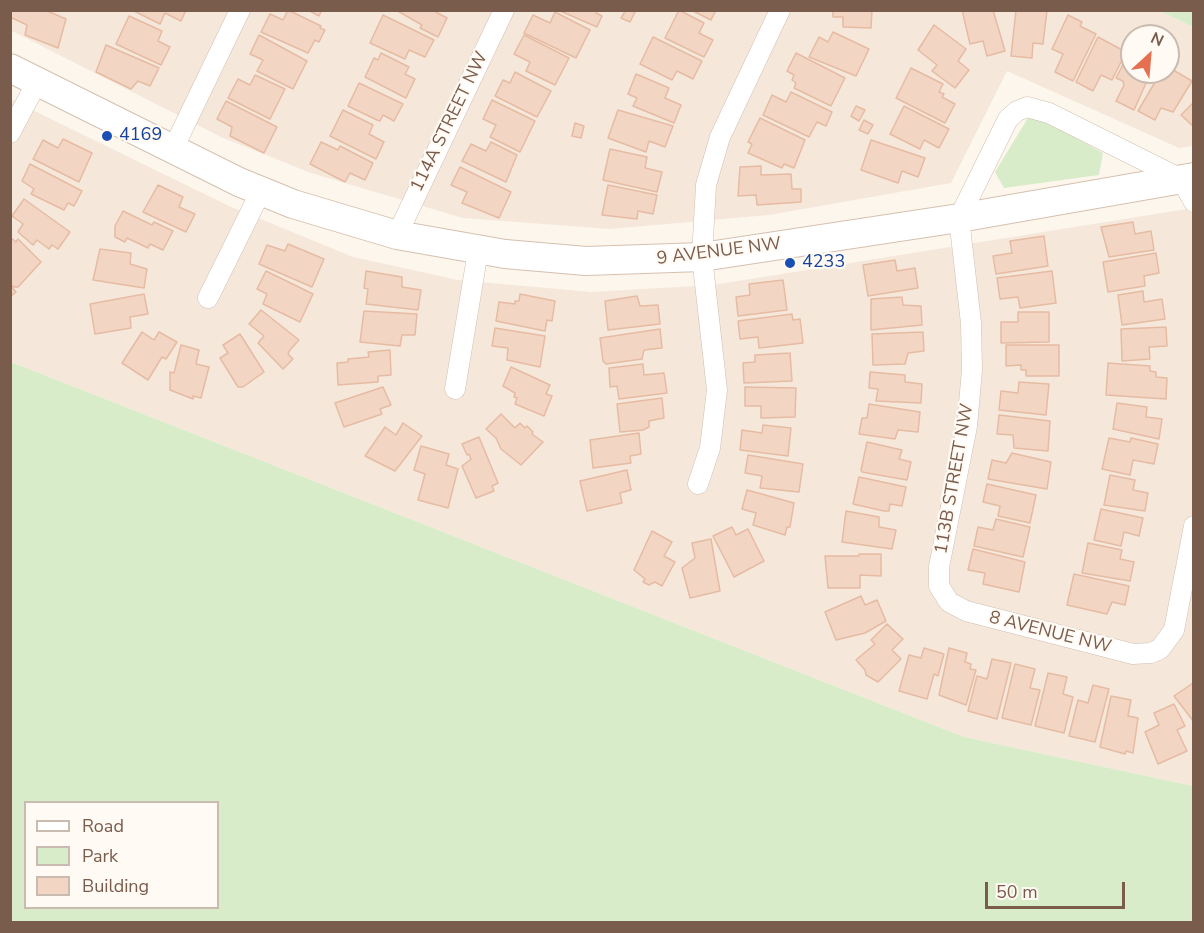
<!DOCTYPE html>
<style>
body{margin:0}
#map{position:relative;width:1204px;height:933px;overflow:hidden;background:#fdf6ec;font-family:"Nunito Sans",sans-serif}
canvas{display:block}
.frame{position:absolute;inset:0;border:12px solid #7a5c4d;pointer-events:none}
.legend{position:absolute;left:24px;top:801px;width:195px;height:108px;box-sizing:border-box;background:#fffaf3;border:2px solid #cabbb1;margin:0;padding:8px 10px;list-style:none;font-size:18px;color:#7a5c4d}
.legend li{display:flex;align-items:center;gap:12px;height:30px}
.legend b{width:30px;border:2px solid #cabbb1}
.north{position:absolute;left:1120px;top:24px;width:60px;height:60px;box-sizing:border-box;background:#fffaf3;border:2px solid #cabbb1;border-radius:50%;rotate:26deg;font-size:16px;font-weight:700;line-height:24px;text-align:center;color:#7a5c4d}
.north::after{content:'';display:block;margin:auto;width:21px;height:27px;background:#e76f51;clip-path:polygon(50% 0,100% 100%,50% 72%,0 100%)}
.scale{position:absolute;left:985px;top:882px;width:140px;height:27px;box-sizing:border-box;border:3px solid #7a5c4d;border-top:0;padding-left:8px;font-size:18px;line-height:21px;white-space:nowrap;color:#7a5c4d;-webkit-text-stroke:4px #fffaf3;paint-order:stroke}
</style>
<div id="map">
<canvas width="1204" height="933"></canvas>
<div class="frame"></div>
<ul class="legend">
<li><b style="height:8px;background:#fff"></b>Road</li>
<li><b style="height:16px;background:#d8ecc9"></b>Park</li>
<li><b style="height:16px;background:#f3d5c3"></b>Building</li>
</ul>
<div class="north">N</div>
<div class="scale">50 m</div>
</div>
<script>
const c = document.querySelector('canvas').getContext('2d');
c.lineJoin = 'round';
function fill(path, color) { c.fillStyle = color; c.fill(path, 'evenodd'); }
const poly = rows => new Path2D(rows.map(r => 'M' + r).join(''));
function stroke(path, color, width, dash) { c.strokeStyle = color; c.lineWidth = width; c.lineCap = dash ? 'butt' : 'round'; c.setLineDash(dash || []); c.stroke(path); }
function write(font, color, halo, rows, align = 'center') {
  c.font = font + ' "Nunito Sans",sans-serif'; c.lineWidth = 4.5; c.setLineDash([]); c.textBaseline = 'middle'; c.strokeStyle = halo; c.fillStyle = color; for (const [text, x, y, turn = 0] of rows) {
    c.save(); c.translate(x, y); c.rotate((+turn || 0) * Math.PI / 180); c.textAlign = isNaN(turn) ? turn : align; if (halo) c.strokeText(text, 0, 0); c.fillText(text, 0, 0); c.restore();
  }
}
fill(poly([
 [10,11,1160,11,1193,27,1193,146,1179,148,1007,71,951,183,769,215,610,229,463,218,311,173,221,137,12,31],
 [1132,36,1168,36,1168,72,1132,72],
 [10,99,229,206,353,257,458,280,591,292,713,285,1193,208,1193,786,964,737,11,362]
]), '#f5e8da');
fill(poly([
 [1160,11,1193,11,1193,27],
 [1031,113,1103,153,1099,175,1004,188,995,172],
 [11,362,964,737,1193,786,1193,922,11,922],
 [26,802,218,802,218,908,26,908]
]), '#d8ecc9');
const building = poly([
 [12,10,45,10,66,19,58,48,25,35,27,25,10,17,12,10],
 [132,10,186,10,181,21,165,13,160,24,132,10],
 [288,10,321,26,320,28,325,30,319,42,315,40,308,53,261,32,270,14,283,20,288,10],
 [308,10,322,10,319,16,308,10],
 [396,10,432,10,447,18,438,37,420,28,422,25,396,10],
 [558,10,597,10,596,13,602,16,597,27,558,10],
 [626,10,635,12,630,22,621,18,626,10],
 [679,10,704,23,699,33,713,40,704,57,665,38,679,10],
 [691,10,716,10,711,20,691,10],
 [833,10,872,10,871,28,843,27,843,17,833,17,833,10],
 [962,10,993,10,1005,51,987,56,983,41,970,44,962,10],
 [1016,10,1047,10,1043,44,1033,43,1032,58,1011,56,1016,10],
 [555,12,590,30,576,58,524,33,533,15,550,23,555,12],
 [383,15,434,40,425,57,409,50,405,59,370,43,383,15],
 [1068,15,1082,22,1080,26,1096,34,1073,81,1055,72,1063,54,1052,49,1068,15],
 [129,16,162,31,158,41,170,47,161,65,116,44,129,16],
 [934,25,966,49,958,61,969,70,955,88,932,71,937,65,918,50,934,25],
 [833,32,869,49,856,76,809,57,819,37,828,42,833,32],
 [259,35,307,61,293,89,257,71,263,60,250,54,259,35],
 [524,35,569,58,555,85,526,71,530,62,514,54,524,35],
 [653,37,702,61,693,79,677,71,672,80,640,64,653,37],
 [1098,37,1126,52,1112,80,1101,75,1093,91,1076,82,1098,37],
 [106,45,159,68,150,86,138,81,131,89,96,72,106,45],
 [1132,47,1132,72,1151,72,1134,110,1116,101,1124,85,1123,81,1116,78,1132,47],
 [381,53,409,67,405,74,415,79,406,98,365,77,374,58,378,60,381,53],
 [796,53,845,78,831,106,794,88,796,83,792,80,794,75,787,71,796,53],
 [1168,67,1192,81,1173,112,1161,108,1155,120,1138,111,1161,72,1168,72,1168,67],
 [911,68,943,84,939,92,944,94,942,97,955,104,945,123,896,98,911,68],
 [515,72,551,91,537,117,495,96,503,80,510,83,515,72],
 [636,74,669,88,665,98,681,105,674,123,633,106,637,98,628,94,636,74],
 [255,75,285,89,270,119,228,98,238,79,250,85,255,75],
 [359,83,403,104,394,121,383,115,380,121,377,120,348,106,359,83],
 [791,92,832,112,826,126,817,122,809,137,763,115,772,95,786,102,791,92],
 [492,100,535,121,520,152,490,137,496,125,483,119,492,100],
 [226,101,277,127,264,153,230,136,232,127,217,119,226,101],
 [1194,102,1194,127,1181,115,1194,102],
 [856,106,865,110,859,121,851,116,856,106],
 [904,106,949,129,939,148,924,140,920,149,890,134,904,106],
 [343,110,373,125,369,134,384,142,376,159,330,136,343,110],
 [618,110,673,126,665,147,649,141,646,152,608,138,618,110],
 [760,118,805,140,794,168,784,164,782,168,748,153,752,144,748,142,760,118],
 [864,120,873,125,868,134,859,130,864,120],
 [575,123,584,126,581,138,572,136,575,123],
 [63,139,92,153,79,182,33,159,43,140,58,148,63,139],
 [871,140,925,158,918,177,902,171,898,183,861,170,871,140],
 [321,142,338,150,340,146,373,163,365,180,350,173,345,182,310,164,321,142],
 [491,142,517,155,506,182,462,161,471,144,486,151,491,142],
 [610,149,647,157,645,168,662,172,657,192,603,180,610,149],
 [30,164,82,191,74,206,68,203,64,210,31,194,34,189,22,181,30,164],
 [761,166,761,175,791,174,792,189,801,189,801,202,757,205,756,195,738,196,740,167,761,166],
 [460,167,511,192,499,218,462,203,467,192,451,185,460,167],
 [158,185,183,197,179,207,195,214,186,232,143,212,158,185],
 [608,185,657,195,653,214,638,211,637,219,602,215,608,185],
 [24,199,70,232,58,249,52,245,49,249,37,240,33,245,18,232,23,224,12,216,24,199],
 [123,211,152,225,154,222,173,231,163,250,150,244,148,248,127,238,125,242,115,237,115,226,123,211],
 [1133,222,1135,234,1151,231,1154,250,1109,257,1101,227,1133,222],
 [1044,236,1048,266,996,274,993,256,1012,253,1010,241,1044,236],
 [10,237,16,242,18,239,41,262,18,287,14,287,10,284,10,237],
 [288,244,324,259,312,287,259,264,267,245,285,251,288,244],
 [100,249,131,253,130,264,147,269,144,288,93,280,100,249],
 [1156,253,1159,273,1144,276,1145,286,1108,292,1103,262,1156,253],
 [895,260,897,271,915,268,918,288,868,296,863,265,895,260],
 [266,271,313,294,300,322,263,304,267,294,257,289,266,271],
 [366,271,402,277,402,287,421,290,418,310,366,304,368,289,364,288,366,271],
 [1052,271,1056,303,1020,308,1018,297,1000,299,997,278,1052,271],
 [783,280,787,310,738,316,736,297,750,295,749,284,783,280],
 [10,285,16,292,10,297,10,285],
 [1143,291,1144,302,1162,299,1165,319,1122,325,1118,295,1143,291],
 [144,294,148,314,130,317,131,328,95,334,90,304,144,294],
 [520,294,555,301,552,321,547,320,545,331,496,321,499,302,515,304,515,301,519,301,520,294],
 [637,296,640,306,658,305,660,324,608,330,605,301,637,296],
 [902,297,903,305,921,306,922,325,871,330,871,299,902,297],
 [261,310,299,340,290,350,288,354,293,359,283,369,258,343,264,336,249,324,261,310],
 [364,311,417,314,415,335,402,335,400,346,360,342,364,311],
 [1018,312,1049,312,1049,342,1001,343,1001,322,1018,322,1018,312],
 [792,314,793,320,800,319,803,343,759,348,758,337,740,339,738,321,792,314],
 [1166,327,1167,346,1149,347,1150,359,1122,361,1121,329,1166,327],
 [495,328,545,336,540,367,507,360,508,348,492,346,495,328],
 [660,329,662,348,644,350,642,359,606,364,603,361,600,338,660,329],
 [142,332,154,340,159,332,177,342,166,359,162,357,148,380,122,363,142,332],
 [923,332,924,351,908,353,905,364,873,365,872,334,923,332],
 [240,334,264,372,243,387,238,387,220,358,228,353,223,345,240,334],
 [181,345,199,350,196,364,209,367,201,398,193,396,193,399,170,390,170,372,174,373,181,345],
 [1006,345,1059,345,1059,376,1026,376,1026,370,1021,370,1021,365,1006,366,1006,345],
 [390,350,391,375,378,376,378,382,338,385,337,363,348,362,348,359,369,357,368,352,390,350],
 [790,353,792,381,744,383,743,363,755,362,755,355,790,353],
 [1108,363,1150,366,1150,371,1156,372,1156,377,1167,378,1166,399,1106,395,1108,363],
 [643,364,644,375,664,373,667,393,619,399,617,386,610,387,609,368,643,364],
 [511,367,550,385,546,394,552,396,544,416,515,404,517,398,514,397,515,393,503,386,511,367],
 [870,372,905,375,905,382,922,384,921,403,876,401,878,389,869,388,870,372],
 [1019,382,1049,384,1046,415,999,410,1001,391,1018,393,1019,382],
 [383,387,391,405,380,409,382,414,344,427,335,403,383,387],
 [745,387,796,388,795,417,761,418,761,406,745,406,745,387],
 [662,398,664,418,649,421,649,427,643,430,620,432,617,404,662,398],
 [1117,403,1147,407,1146,417,1162,419,1159,439,1113,429,1117,403],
 [869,404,920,412,918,432,898,430,895,439,859,434,862,418,867,418,869,404],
 [501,414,515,428,520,423,525,428,527,426,533,432,532,434,543,442,521,465,501,449,496,438,486,429,501,414],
 [999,415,1050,421,1048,451,1014,448,1013,435,997,434,999,415],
 [403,423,422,436,395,471,365,456,385,427,396,435,403,423],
 [763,425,791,428,788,456,740,450,742,430,762,433,763,425],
 [639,433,641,454,630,456,631,463,593,468,590,440,639,433],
 [479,437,498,483,492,486,494,491,476,498,462,466,471,459,469,454,467,455,462,444,479,437],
 [1109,438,1130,442,1131,438,1158,444,1154,464,1133,460,1130,475,1102,469,1109,438],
 [867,442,902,450,899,459,911,462,907,480,862,472,861,470,867,442],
 [421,446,449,454,446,465,458,469,448,508,418,500,425,474,414,470,421,446],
 [1012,453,1051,462,1047,489,988,479,992,460,1006,463,1012,453],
 [748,455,803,464,799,492,760,488,762,476,745,473,748,455],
 [627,470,631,490,620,493,622,503,587,511,580,481,627,470],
 [1110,475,1135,480,1133,490,1148,493,1145,511,1104,505,1110,475],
 [859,477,906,487,902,506,890,504,889,511,884,511,853,504,859,477],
 [987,484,1036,495,1030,523,998,516,1000,506,983,502,987,484],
 [747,490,794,503,790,527,787,527,785,535,753,525,756,513,742,509,747,490],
 [1101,509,1143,518,1139,536,1124,532,1121,546,1094,540,1101,509],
 [846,511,879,517,879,527,896,530,892,549,842,542,846,511],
 [996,519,1030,527,1023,557,974,546,978,527,993,530,996,519],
 [732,527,736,535,748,529,764,561,734,577,713,536,732,527],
 [652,531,672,542,664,556,675,562,662,586,655,582,649,585,643,582,645,579,634,570,652,531],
 [711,539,720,591,690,598,682,568,695,558,692,543,711,539],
 [1088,543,1122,550,1120,559,1134,562,1130,581,1082,573,1088,543],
 [973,549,1025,562,1019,592,983,584,985,573,968,570,973,549],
 [859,554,881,554,881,576,860,575,860,588,828,588,825,556,859,556,859,554],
 [1074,574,1129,586,1125,605,1112,602,1107,614,1067,605,1074,574],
 [861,596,865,605,877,600,886,621,865,633,836,640,825,612,861,596],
 [887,624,903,639,892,650,901,659,878,682,866,675,865,670,856,660,875,644,871,640,887,624],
 [924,648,944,654,938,676,934,674,927,699,899,691,909,655,921,658,924,648],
 [949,648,967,653,965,662,971,664,970,669,976,670,966,705,939,695,949,648],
 [992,659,1011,663,997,719,968,711,977,676,987,679,992,659],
 [1015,664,1035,669,1030,688,1040,690,1031,725,1002,718,1015,664],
 [1048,673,1067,677,1063,694,1073,697,1064,733,1035,726,1048,673],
 [1193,683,1194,684,1194,722,1174,696,1193,683],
 [1093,685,1109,689,1095,742,1069,736,1078,700,1088,703,1093,685],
 [1111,696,1131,700,1128,716,1138,718,1133,753,1126,751,1125,754,1100,747,1111,696],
 [1174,704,1185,726,1177,730,1187,751,1158,764,1145,732,1159,725,1154,713,1174,704]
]);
fill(building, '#f3d5c3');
stroke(building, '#e6bba3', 1.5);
const street = poly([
 [10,133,37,82],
 [173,149,240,10],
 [1194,202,1181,179,1049,113,1027,107,1017,111,1008,119,959,218,971,323,972,370,967,426,939,567,939,586,949,602,966,611,1133,654,1151,653,1160,649,1174,630,1194,526],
 [397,235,504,10],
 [208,298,261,191],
 [455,389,478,251],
 [698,484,710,448,717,390,702,257,706,185,720,137,780,10]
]);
const secondary = poly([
 [10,68,239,182,293,204,397,235,505,254,586,261,702,257,959,218,1194,177]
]);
stroke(street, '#d1beb0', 21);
stroke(secondary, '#d6c0b0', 30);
stroke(street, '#fff', 20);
stroke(secondary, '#fff', 28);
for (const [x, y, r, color] of [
 [107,136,6,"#1a4fb4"],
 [790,263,6,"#1a4fb4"]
]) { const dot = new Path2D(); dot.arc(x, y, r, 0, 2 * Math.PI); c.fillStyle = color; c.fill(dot); stroke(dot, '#fffaf3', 2); }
write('18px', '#7a5c4d', '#fffaf3', [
 ["114A STREET NW",450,122,-64],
 ["9 AVENUE NW",719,252,-7],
 ["113B STREET NW",955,479,-80],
 ["8 AVENUE NW",1050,633,14]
]);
write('18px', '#164399', '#fffaf3', [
 ["4169",119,136],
 ["4233",802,263]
], 'left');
</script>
